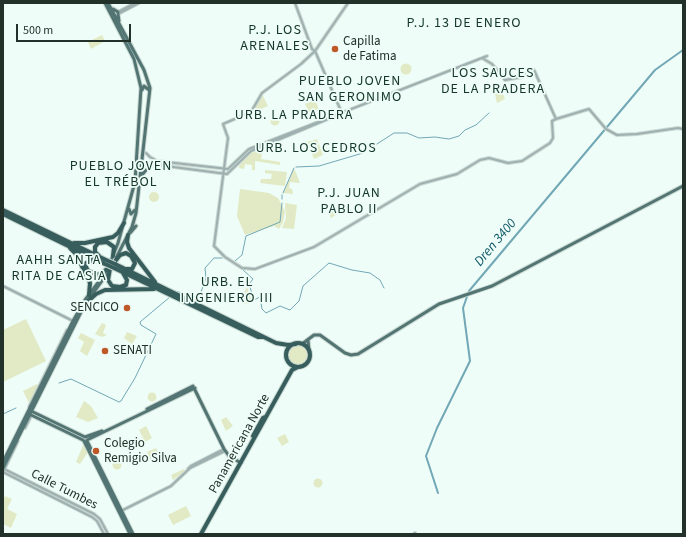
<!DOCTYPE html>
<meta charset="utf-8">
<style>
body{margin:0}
#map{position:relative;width:686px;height:537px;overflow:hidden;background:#eefdf7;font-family:"Source Sans 3",sans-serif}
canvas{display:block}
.frame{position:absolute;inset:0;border:4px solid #23312b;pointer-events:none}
.scale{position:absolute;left:16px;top:24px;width:115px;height:18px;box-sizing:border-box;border:2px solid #23312b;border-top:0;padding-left:5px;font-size:12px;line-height:14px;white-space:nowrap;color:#23312b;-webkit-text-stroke:3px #eefdf7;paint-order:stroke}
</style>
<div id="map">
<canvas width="686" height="537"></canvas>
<div class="frame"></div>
<div class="scale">500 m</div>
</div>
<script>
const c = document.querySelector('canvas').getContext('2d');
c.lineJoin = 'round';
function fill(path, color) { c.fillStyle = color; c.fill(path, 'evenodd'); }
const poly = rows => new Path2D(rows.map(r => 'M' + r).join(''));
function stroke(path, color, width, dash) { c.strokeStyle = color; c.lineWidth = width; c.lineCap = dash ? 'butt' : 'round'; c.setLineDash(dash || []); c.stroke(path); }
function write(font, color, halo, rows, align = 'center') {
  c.font = font + ' "Source Sans 3",sans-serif'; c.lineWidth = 3.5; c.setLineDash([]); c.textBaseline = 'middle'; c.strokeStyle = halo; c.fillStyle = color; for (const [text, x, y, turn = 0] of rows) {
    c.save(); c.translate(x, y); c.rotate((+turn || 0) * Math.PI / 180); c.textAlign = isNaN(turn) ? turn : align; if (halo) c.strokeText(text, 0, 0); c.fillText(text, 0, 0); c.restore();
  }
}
fill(poly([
 [102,35,105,41,91,49,88,42],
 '400.5 69a5.5 5.5 0 1 1 11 0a5.5 5.5 0 1 1-11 0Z',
 [502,91,505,99,497,103,495,94],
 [262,94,268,106,254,112,256,106],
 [315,100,319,109,309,112,305,104],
 '270.5 121a4.5 4.5 0 1 1 9 0a4.5 4.5 0 1 1-9 0Z',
 [317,139,323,155,314,159,307,142],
 [263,149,261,159,280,162,280,165,255,161,255,170,252,170,252,165,245,164,244,169,239,168,239,166,251,153],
 [294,168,300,183,290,182,289,188,292,189,293,194,283,193],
 [265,170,287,172,285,186,260,183,261,179,271,179,272,174,265,173],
 [240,189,269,193,278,198,285,211,283,222,279,229,274,226,245,235,237,216],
 '149 197a5 5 0 1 1 10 0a5 5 0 1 1-10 0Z',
 [285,203,297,205,294,229,282,228,286,218],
 [342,204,345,209,331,218,328,212],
 [247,287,252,301,245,304,239,301],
 [26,319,46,361,3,382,3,330],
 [102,323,106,325,103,333,107,335,102,337,95,334],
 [127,332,137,336,132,344,124,338],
 [81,333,95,340,87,356,80,351,84,342,78,338],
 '287 355a11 11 0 1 1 22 0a11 11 0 1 1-22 0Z',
 [37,384,38,386,29,403,23,391],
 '147.5 397a4.5 4.5 0 1 1 9 0a4.5 4.5 0 1 1-9 0Z',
 [84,401,91,406,98,418,88,422,76,417],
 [226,417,233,426,226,431,221,420],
 [146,426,152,438,145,442,139,430],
 [285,434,289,442,282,446,277,438],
 [84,443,88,452,80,464,76,462],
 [156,448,161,457,151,461,147,452],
 '112.5 465a4.5 4.5 0 1 1 9 0a4.5 4.5 0 1 1-9 0Z',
 [184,469,185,471,173,480,171,475],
 '313.5 483a4.5 4.5 0 1 1 9 0a4.5 4.5 0 1 1-9 0Z',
 [5,496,12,499,7,509,17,514,11,528,3,524,3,500],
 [186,506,191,516,173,525,168,515]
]), '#e1eac5');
stroke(poly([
 [296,167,319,166,363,153,394,133,407,133,419,138,435,137,449,139,459,136,465,130,476,125,489,113],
 [283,193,294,168],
 [282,199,282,195],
 [235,261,242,255,246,236,280,222,282,203],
 [242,269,253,279,249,284,254,300,260,297,262,309,266,313,280,306,290,310,299,301,303,286,329,263,352,270,370,273,380,280,384,288],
 [175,291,197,297,201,292,206,278,205,268,214,258,222,258],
 [59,383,71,379,119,402,121,401,135,378,156,334,141,325,140,322,170,297],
 [3,414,16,408]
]), '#72a7b6', 1);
stroke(poly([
 [438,493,426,456,437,428,470,361,463,308,469,291,655,70,683,50]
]), '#72a7b6', 2);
const minor = poly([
 [295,3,312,49,315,51,341,111],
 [348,3,315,51,301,64,262,93,251,112,223,124,228,138,214,246,225,257,242,268,255,269,314,247,420,184,457,174,480,160,489,158,508,163,522,161,550,143,553,138,552,121,556,119],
 [118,12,135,3],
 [118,14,139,3],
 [482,58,492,64,505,80,522,77,534,70,556,119,589,109,606,129,617,135,637,134,678,128,683,129],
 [146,153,150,157,157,161,228,169,249,149,487,56],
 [146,170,151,166,158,165,227,174,251,151,345,112],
 [3,286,73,321],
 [29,407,67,330],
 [25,428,31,416],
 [4,469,94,514,100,519,108,534],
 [188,469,191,466,224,449],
 [3,472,18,441],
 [3,472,92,517,97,521,104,534],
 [121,511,171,486,190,468,225,451],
 [414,534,415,533]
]);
const major = poly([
 [105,3,134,59,141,88,135,182,118,243,110,263],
 [108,3,144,70,150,88,136,213,132,227,116,258],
 [113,9,118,12],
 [118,14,119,21],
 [142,90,144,86,149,90],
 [141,176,146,170],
 [129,209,131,214,135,210],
 [130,233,136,226],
 [308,340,309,350],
 [302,344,314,335,320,335,345,353,351,355,358,354,439,304,492,286,683,186],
 [194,388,224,449,229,456,241,463],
 [147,409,193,386],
 [31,411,85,437],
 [29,414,83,440],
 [85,437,102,431],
 [87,440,195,388],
 [84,441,130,534],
 [87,441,133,534],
 [3,462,73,321,85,300,106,272],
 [3,468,84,306,109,271]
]);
const highway = poly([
 [3,210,106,260],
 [3,214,105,264],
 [128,235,127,242,129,248,155,282],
 [74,243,85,243,113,237,118,233,124,223],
 [70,248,76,254,90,283,89,295],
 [99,256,95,252,95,247,98,243,107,242,114,247,113,256],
 [96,260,86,263,86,267,88,271,99,275,107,269],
 [113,264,120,255,126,253,131,256,135,263,132,269,126,269],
 [115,264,276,343,288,345,296,344],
 [114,268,258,337,263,337],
 [110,269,108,280,112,286,120,287,126,285,127,280,123,273],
 [87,302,96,294,105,290,154,289],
 '286 355a12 12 0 1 1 24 0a12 12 0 1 1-24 0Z',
 [253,436,263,418,265,417],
 [201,534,292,370,298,367]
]);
stroke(minor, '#c9d8d2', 4);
stroke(major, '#c9d8d2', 5);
stroke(highway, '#c9d8d2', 6);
stroke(minor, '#9eb0af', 2);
stroke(major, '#527472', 3);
stroke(highway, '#375e5d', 4);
const highwayBridge = poly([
 [106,260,115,264],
 [105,264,114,268]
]);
stroke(highwayBridge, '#c9d8d2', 6, []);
stroke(highwayBridge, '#375e5d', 4);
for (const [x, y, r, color] of [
 [335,49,4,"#be5829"],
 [127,308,4,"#be5829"],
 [105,351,4,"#be5829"],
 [96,451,4,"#be5829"]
]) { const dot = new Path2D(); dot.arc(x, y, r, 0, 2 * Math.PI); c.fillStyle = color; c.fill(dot); stroke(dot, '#eefdf7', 1.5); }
write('13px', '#23312b', '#eefdf7', [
 ["Capilla",343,42],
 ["de Fatima",343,57],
 ["SENCICO",119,308,"right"],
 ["SENATI",113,351],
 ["Colegio",104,444],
 ["Remigio Silva",104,459]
], 'left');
write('13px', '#23312b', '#eefdf7', [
 ["Panamericana Norte",240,444,-61],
 ["Calle Tumbes",64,490,27]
]);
c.letterSpacing = '1px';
write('14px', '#15372b', '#eefdf7', [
 ["P.J. 13 DE ENERO",464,24],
 ["P.J. LOS",275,31],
 ["ARENALES",275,47],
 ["LOS SAUCES",493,74],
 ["DE LA PRADERA",493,90],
 ["PUEBLO JOVEN",350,82],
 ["SAN GERONIMO",350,98],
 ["URB. LA PRADERA",294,116],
 ["URB. LOS CEDROS",316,149],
 ["PUEBLO JOVEN",121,167],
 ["EL TRÉBOL",121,183],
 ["P.J. JUAN",349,194],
 ["PABLO II",349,210],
 ["AAHH SANTA",59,261],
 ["RITA DE CASIA",59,277],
 ["URB. EL",227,283],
 ["INGENIERO III",227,299]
]);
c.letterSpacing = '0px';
write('italic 14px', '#0e5869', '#eefdf7', [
 ["Dren 3400",496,243,-50]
]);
</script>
